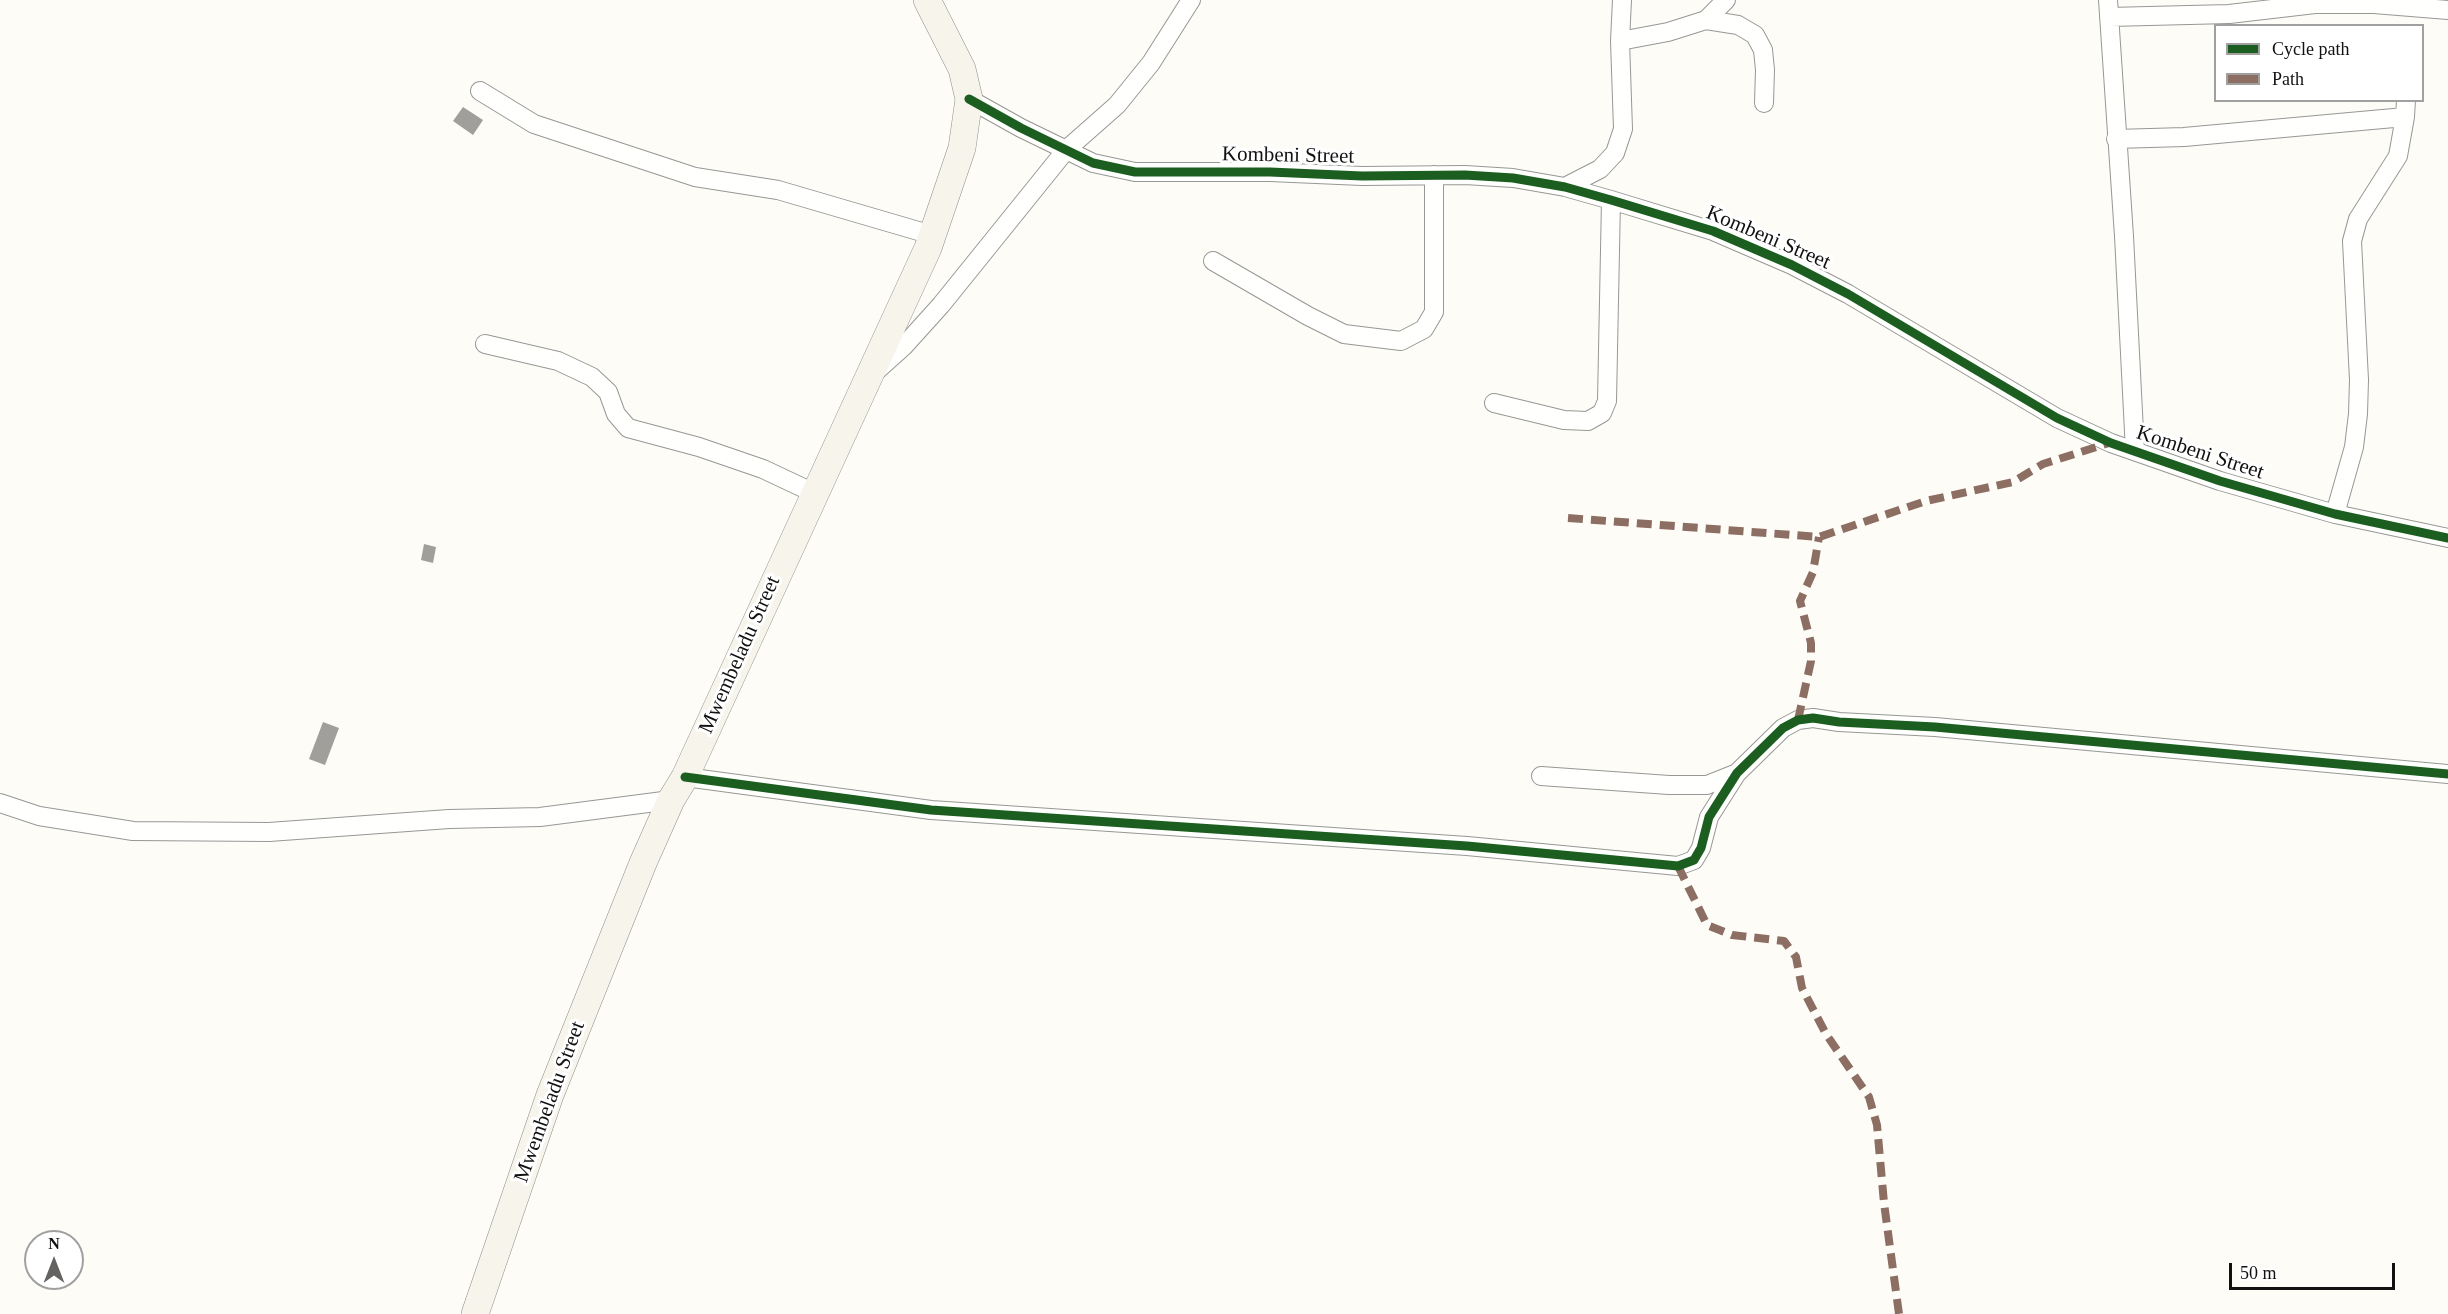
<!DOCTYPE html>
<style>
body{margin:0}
#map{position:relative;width:2448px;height:1314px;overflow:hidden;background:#fdfcf7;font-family:"Times New Roman",serif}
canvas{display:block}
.legend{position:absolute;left:2214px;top:24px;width:210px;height:78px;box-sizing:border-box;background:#fff;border:2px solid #a0a0a0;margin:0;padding:8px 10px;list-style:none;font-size:18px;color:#111}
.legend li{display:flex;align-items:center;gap:12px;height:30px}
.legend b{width:30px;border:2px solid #a0a0a0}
.north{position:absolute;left:24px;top:1230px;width:60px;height:60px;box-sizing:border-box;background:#fff;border:2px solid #a0a0a0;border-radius:50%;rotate:0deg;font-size:16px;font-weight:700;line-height:24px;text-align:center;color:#111}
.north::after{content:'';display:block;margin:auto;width:21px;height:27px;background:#646362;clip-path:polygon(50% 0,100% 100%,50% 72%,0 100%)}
.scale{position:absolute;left:2229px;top:1263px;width:166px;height:27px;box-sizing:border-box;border:3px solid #111;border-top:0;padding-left:8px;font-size:18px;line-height:21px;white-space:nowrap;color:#111;-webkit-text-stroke:4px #fff;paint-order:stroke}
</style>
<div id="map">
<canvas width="2448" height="1314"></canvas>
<ul class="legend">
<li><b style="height:8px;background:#1b5e20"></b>Cycle path</li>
<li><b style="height:8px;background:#8d6e63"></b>Path</li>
</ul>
<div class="north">N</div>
<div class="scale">50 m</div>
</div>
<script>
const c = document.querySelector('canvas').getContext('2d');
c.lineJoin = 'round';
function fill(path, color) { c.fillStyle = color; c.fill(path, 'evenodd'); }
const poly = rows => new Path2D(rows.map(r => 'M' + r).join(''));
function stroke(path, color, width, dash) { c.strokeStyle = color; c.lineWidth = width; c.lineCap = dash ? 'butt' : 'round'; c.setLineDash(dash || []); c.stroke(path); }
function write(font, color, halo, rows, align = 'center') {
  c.font = font + ' "Times New Roman",serif'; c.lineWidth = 6; c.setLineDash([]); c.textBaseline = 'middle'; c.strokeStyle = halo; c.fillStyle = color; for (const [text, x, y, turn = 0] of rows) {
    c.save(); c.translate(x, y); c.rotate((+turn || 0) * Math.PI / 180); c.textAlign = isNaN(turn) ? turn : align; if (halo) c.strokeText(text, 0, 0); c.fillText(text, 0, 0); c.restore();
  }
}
fill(poly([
 [463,107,483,120,473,135,453,121],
 [424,544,436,547,433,563,421,560],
 [323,722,339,728,325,765,309,759]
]), '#a19f9c');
const street = poly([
 [2108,0,2124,236,2135,451],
 [2109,17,2229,14,2315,4,2374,4,2448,10],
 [1706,20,1726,0],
 [1620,41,1668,32,1706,20,1738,25,1755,35,1763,50,1765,70,1764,103],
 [480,91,534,124,695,177,778,190,932,235],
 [969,99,1021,128,1093,163,1135,172,1270,172,1362,176,1465,175,1513,178,1565,187,1611,200,1713,231,1792,265,1848,294,2057,418,2111,443,2220,481,2335,514,2448,538],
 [2116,139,2184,137,2405,117],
 [1565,187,1600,169,1615,153,1623,129,1620,41,1622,0],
 [1213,261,1308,316,1344,334,1401,341,1424,329,1434,312,1434,175],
 [485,344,558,361,592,377,608,392,616,414,628,428,699,447,763,469,814,493],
 [875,372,904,346,941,305,1066,150,1117,105,1151,63,1191,0],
 [1494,403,1564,420,1588,421,1602,413,1607,401,1611,200],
 [2335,514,2354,447,2358,414,2359,380,2352,241,2358,219,2398,156,2405,117,2406,100],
 [1541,776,1669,785,1707,785,1737,773],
 [685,777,931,810,1467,846,1678,866,1694,860,1701,848,1709,817,1737,773,1783,728,1798,720,1813,718,1839,722,1935,727,2448,774],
 [0,803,39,816,133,831,269,832,449,819,540,817,671,800]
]);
const secondary = poly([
 [475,1314,550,1095,643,863,671,800,685,777,928,248,962,148,969,99,962,69,927,0]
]);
stroke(street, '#979795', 20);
stroke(secondary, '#8e8d8b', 28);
stroke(street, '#fffffe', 18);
stroke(secondary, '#f6f4eb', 27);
stroke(poly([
 [1568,518,1819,537,1926,501,2013,482,2043,464,2109,443],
 [1798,720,1811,661,1811,643,1800,601,1813,572,1819,537],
 [1678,866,1707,925,1732,935,1784,941,1796,957,1802,988,1826,1034,1869,1097,1877,1125,1884,1203,1899,1314]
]), '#8d6e63', 8, [15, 8]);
stroke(poly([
 [969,99,1021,128,1093,163,1135,172,1270,172,1362,176,1465,175,1513,178,1565,187,1611,200,1713,231,1792,265,1848,294,2057,418,2111,443,2220,481,2335,514,2448,538],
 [685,777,931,810,1467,846,1678,866,1694,860,1701,848,1709,817,1737,773,1783,728,1798,720,1813,718,1839,722,1935,727,2448,774]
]), '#1b5e20', 9);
write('21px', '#111', '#fff', [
 ["Kombeni Street",1288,156,1],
 ["Kombeni Street",1768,238,23],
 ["Kombeni Street",2200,453,18],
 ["Mwembeladu Street",740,655,-66],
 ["Mwembeladu Street",550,1102,-70]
]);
</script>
